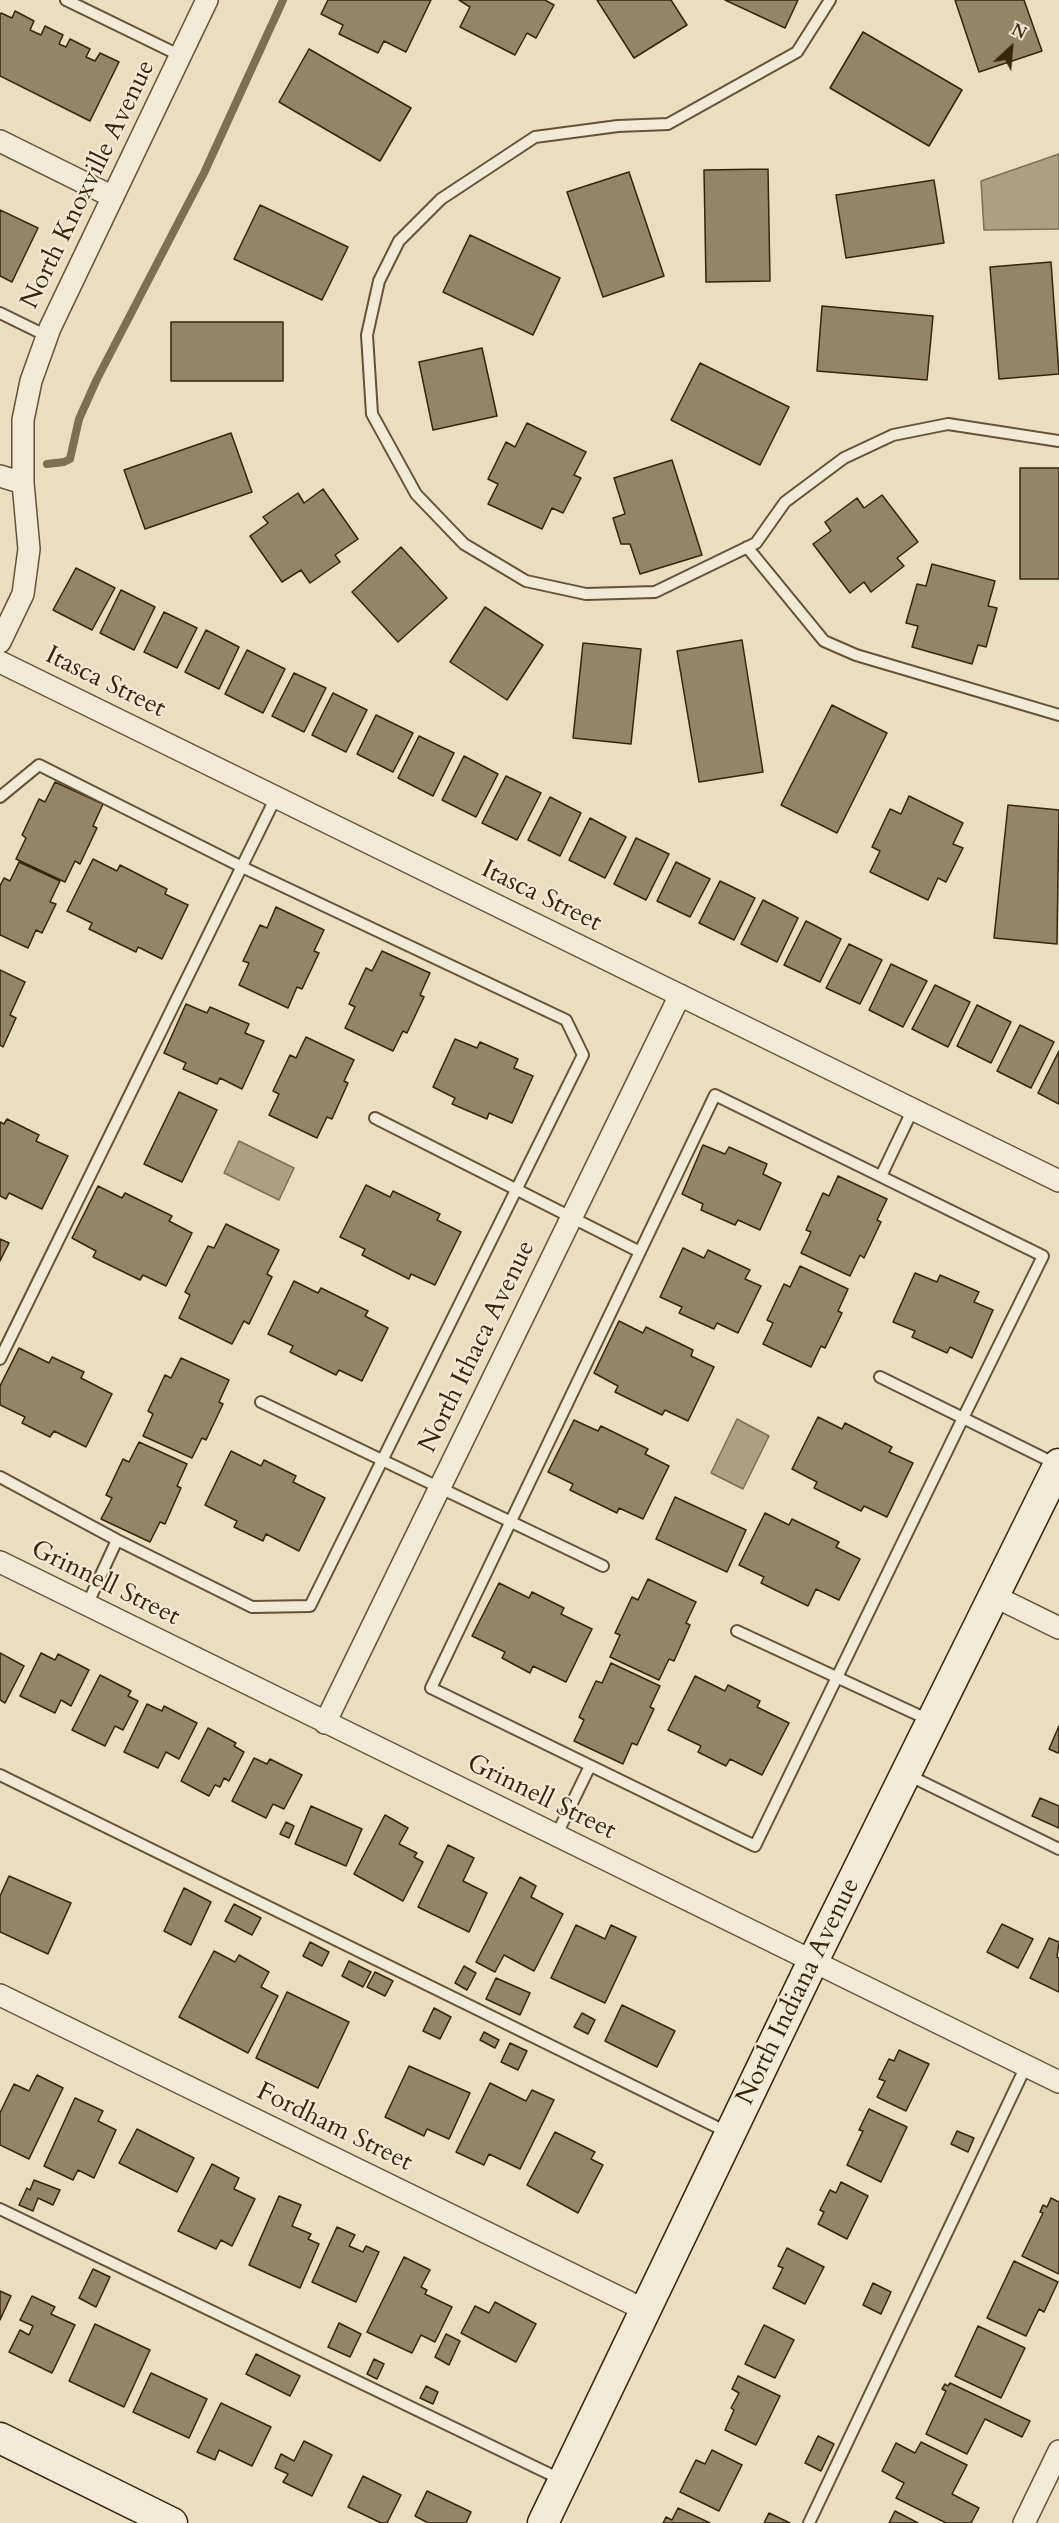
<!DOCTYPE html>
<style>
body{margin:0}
#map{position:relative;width:1059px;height:2523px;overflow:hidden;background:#eadec1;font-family:Cardo,serif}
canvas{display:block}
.north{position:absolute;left:981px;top:18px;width:60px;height:60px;-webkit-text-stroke:4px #f1ead7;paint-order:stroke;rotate:26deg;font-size:16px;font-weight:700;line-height:24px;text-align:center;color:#372509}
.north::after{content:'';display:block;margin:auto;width:21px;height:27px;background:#372509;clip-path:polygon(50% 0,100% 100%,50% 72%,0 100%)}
</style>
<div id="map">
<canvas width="1059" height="2523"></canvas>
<div class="north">N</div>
</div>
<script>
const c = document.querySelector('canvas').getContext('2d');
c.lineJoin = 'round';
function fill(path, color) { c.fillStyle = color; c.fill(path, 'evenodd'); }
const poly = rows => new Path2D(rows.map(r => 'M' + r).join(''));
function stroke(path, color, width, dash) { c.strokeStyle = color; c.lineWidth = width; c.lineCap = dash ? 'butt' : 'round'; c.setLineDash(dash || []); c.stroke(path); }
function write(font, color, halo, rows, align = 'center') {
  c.font = font + ' Cardo,serif'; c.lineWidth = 4.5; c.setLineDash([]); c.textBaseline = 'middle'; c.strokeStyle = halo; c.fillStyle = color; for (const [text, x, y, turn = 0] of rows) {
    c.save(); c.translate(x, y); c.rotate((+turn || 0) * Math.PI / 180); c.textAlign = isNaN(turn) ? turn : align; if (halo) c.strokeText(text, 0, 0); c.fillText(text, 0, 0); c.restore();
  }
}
const water = poly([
 [1059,154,1059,229,984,230,981,181,1059,154],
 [239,1141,294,1168,279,1200,224,1173,239,1141],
 [737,1419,769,1436,743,1489,711,1473,737,1419]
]);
fill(water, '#ad9f82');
stroke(water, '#7e6e52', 1.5);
stroke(poly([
 [47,464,64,462,70,459,79,419,97,379,204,173,283,0]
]), '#7e6e52', 8);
const building = poly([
 [328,0,431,0,406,52,384,41,378,53,339,34,343,25,321,14,328,0],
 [545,0,554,5,536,38,527,33,515,55,460,27,470,7,459,0,545,0],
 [597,0,671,0,687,25,634,58,597,0],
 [725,0,798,0,785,28,725,0],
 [955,0,1024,0,1042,51,979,72,955,0],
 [15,11,34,21,30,30,41,35,45,26,63,35,59,44,66,47,70,39,90,49,86,57,95,61,100,53,119,62,90,121,0,76,0,15,1,13,12,18,15,11],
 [863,32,962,90,929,146,830,88,863,32],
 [309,49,411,108,380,161,279,102,309,49],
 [768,169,770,281,706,282,704,170,768,169],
 [629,172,664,276,603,297,567,192,629,172],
 [934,180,944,243,846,258,836,195,934,180],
 [260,205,348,247,322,300,234,259,260,205],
 [0,210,38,228,12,282,0,276,0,210],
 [470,235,560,278,533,335,443,292,470,235],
 [1051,262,1059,374,999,379,990,267,1051,262],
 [822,306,933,316,927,380,817,371,822,306],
 [171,322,283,322,283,381,171,381,171,322],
 [482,348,497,416,433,430,419,362,482,348],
 [700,363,789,407,760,465,671,420,700,363],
 [527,423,586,452,574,475,581,478,563,513,552,508,542,529,488,504,498,484,488,479,506,442,515,447,527,423],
 [231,433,252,492,145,529,124,470,231,433],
 [672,460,702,555,640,574,630,544,621,544,613,518,625,514,614,478,672,460],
 [1020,468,1059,468,1059,579,1020,579,1020,468],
 [323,489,358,539,335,555,340,562,310,583,301,570,282,582,250,536,268,523,263,517,298,493,304,503,323,489],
 [882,495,918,542,897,558,904,566,871,592,864,582,850,593,813,544,831,531,825,522,857,498,864,508,882,495],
 [401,547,447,598,398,642,352,592,401,547],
 [932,564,995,581,988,606,997,608,986,647,978,645,972,664,912,647,918,626,906,623,917,584,926,586,932,564],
 [76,568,115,588,92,630,53,610,76,568],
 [121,590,155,607,134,650,100,633,121,590],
 [485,607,543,645,507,700,450,662,485,607],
 [164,612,197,628,177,668,144,652,164,612],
 [206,630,239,647,219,689,185,672,206,630],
 [742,640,763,772,699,782,677,651,742,640],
 [583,643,641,649,631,744,573,738,583,643],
 [247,650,285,669,263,713,225,694,247,650],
 [294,673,326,688,304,732,272,716,294,673],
 [333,693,367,710,346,752,312,735,333,693],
 [832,705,887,733,837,833,781,805,832,705],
 [376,715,413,733,393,772,357,754,376,715],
 [419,736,454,753,433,796,398,778,419,736],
 [464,756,498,774,476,817,442,800,464,756],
 [506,776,541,793,517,840,482,823,506,776],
 [55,782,103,804,93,826,97,828,80,864,75,861,65,882,16,859,26,838,22,835,39,799,45,802,55,782],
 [909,796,963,823,953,844,963,848,946,882,938,878,928,900,870,872,880,851,872,847,890,809,901,814,909,796],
 [550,797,581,813,560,856,528,840,550,797],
 [1008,805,1059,810,1057,944,994,938,1008,805],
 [590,818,626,837,605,878,569,860,590,818],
 [636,838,669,854,646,900,614,884,636,838],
 [93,859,117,871,120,865,167,889,165,894,188,905,162,959,138,947,136,952,89,929,92,923,67,911,93,859],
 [19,862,60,881,50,902,56,904,42,933,36,930,28,948,0,935,0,886,4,878,10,881,19,862],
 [676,862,710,879,690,917,657,901,676,862],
 [720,881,755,898,734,940,699,923,720,881],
 [763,900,798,918,777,962,741,944,763,900],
 [276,907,324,930,314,951,319,953,302,989,297,987,288,1008,239,985,249,963,243,961,260,925,267,928,276,907],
 [806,921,841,939,820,982,784,965,806,921],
 [849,944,882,960,860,1004,826,988,849,944],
 [382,951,430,973,420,995,424,997,407,1033,403,1031,393,1051,345,1028,355,1007,349,1004,366,968,372,971,382,951],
 [891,964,927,981,903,1027,869,1010,891,964],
 [0,970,25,982,10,1015,16,1018,3,1047,0,1045,0,970],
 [935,985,970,1002,948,1047,912,1029,935,985],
 [186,1004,207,1013,210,1007,249,1024,245,1033,264,1041,242,1089,220,1078,217,1084,183,1069,186,1063,164,1053,186,1004],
 [977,1005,1011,1022,991,1063,957,1046,977,1005],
 [1020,1025,1054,1042,1031,1088,997,1071,1020,1025],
 [306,1037,354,1060,344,1081,348,1083,332,1119,327,1117,317,1138,269,1115,279,1094,273,1091,290,1055,296,1058,306,1037],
 [455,1039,477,1048,480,1042,518,1059,514,1068,533,1076,512,1123,489,1113,487,1119,452,1104,455,1098,433,1087,455,1039],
 [1059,1051,1059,1104,1038,1093,1059,1051],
 [179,1092,217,1110,182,1182,144,1164,179,1092],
 [7,1119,39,1135,36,1141,68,1156,42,1209,9,1193,6,1199,0,1196,0,1122,4,1124,7,1119],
 [703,1145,725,1154,729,1147,767,1164,763,1174,781,1183,760,1230,738,1220,735,1225,701,1210,703,1204,682,1194,703,1145],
 [838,1176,887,1199,877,1220,881,1222,864,1258,860,1255,850,1276,801,1253,811,1232,806,1230,823,1193,829,1196,838,1176],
 [366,1185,390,1197,393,1191,440,1214,437,1220,461,1232,435,1285,411,1274,409,1279,362,1255,365,1249,340,1237,366,1185],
 [98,1186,122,1198,125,1193,172,1216,169,1221,192,1233,166,1286,143,1275,140,1280,93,1257,96,1251,72,1238,98,1186],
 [226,1224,279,1250,267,1274,272,1277,249,1324,244,1321,232,1344,179,1318,190,1295,185,1292,208,1246,214,1248,226,1224],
 [0,1239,9,1243,0,1261,0,1239],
 [683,1248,704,1258,708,1250,750,1270,745,1279,761,1286,738,1333,717,1323,714,1329,679,1313,682,1307,660,1297,683,1248],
 [800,1266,848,1289,838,1311,842,1313,825,1348,821,1346,811,1367,763,1344,773,1323,767,1320,784,1284,790,1287,800,1266],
 [915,1273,937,1282,940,1275,979,1292,974,1302,993,1310,972,1358,950,1347,947,1353,912,1337,915,1331,893,1322,915,1273],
 [294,1281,318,1293,321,1288,368,1311,365,1316,388,1328,362,1381,339,1370,336,1375,290,1352,293,1346,268,1334,294,1281],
 [619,1321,643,1333,646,1327,693,1350,691,1356,714,1367,688,1421,665,1410,662,1415,615,1392,618,1386,594,1373,619,1321],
 [19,1348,49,1363,52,1357,84,1372,81,1378,112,1394,86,1447,54,1431,50,1437,22,1423,25,1417,0,1405,0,1386,19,1348],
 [181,1358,229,1380,219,1402,223,1404,206,1440,202,1438,192,1458,143,1436,153,1414,148,1411,165,1375,171,1378,181,1358],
 [818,1417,842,1429,845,1423,892,1447,889,1452,913,1463,887,1517,864,1506,861,1511,814,1488,817,1482,792,1469,818,1417],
 [574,1420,598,1431,601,1426,648,1449,645,1454,669,1466,643,1519,619,1508,617,1513,570,1490,573,1484,548,1472,574,1420],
 [139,1442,187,1464,177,1486,181,1488,165,1524,160,1522,150,1542,101,1519,112,1498,106,1495,123,1459,129,1462,139,1442],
 [231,1451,261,1466,264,1460,296,1476,293,1482,325,1498,299,1551,266,1534,263,1541,234,1527,237,1521,205,1505,231,1451],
 [675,1497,746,1530,727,1572,656,1539,675,1497],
 [765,1513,789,1525,792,1519,839,1542,836,1547,860,1559,839,1600,816,1589,808,1606,761,1583,764,1577,739,1565,765,1513],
 [648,1579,696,1602,686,1623,690,1625,674,1661,669,1659,659,1680,610,1657,620,1635,615,1633,632,1597,638,1600,648,1579],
 [499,1583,529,1598,532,1592,564,1608,561,1614,592,1629,566,1682,533,1666,530,1673,502,1658,505,1652,472,1636,499,1583],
 [0,1653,24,1666,5,1703,0,1700,0,1653],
 [41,1653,55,1660,58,1654,89,1670,71,1706,61,1700,55,1713,20,1696,41,1653],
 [611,1663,660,1686,650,1707,654,1709,637,1745,632,1743,623,1764,574,1741,584,1720,579,1717,596,1681,602,1683,611,1663],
 [100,1675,131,1691,128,1696,138,1701,123,1730,115,1726,105,1746,72,1730,100,1675],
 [695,1676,725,1691,728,1685,760,1701,757,1707,789,1723,762,1775,730,1759,726,1766,698,1752,701,1746,668,1730,695,1676],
 [147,1704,162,1711,164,1706,197,1723,179,1759,166,1752,158,1768,124,1752,147,1704],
 [1059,1726,1059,1752,1058,1753,1049,1749,1059,1726],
 [208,1728,236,1743,234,1746,244,1752,229,1781,224,1778,220,1787,215,1785,209,1796,181,1781,208,1728],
 [254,1758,267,1764,270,1759,302,1775,284,1809,273,1804,266,1818,232,1801,254,1758],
 [1040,1798,1059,1806,1059,1828,1032,1816,1040,1798],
 [311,1806,362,1829,346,1866,295,1844,311,1806],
 [385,1815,408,1828,399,1844,417,1853,414,1857,423,1862,403,1901,354,1874,385,1815],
 [286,1822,294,1826,289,1838,280,1834,286,1822],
 [448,1845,474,1858,463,1881,487,1893,469,1932,418,1907,448,1845],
 [9,1876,71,1903,48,1954,0,1932,0,1896,9,1876],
 [520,1877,536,1886,531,1897,563,1914,534,1971,504,1955,495,1972,476,1962,520,1877],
 [184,1888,211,1902,191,1945,164,1931,184,1888],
 [234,1904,261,1918,252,1935,225,1921,234,1904],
 [1002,1924,1033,1939,1018,1968,987,1952,1002,1924],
 [576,1925,605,1939,611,1925,636,1937,605,2003,551,1978,576,1925],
 [1049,1938,1059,1942,1057,1957,1059,1958,1059,1992,1030,1978,1049,1938],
 [310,1942,329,1952,322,1966,303,1956,310,1942],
 [214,1951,235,1962,239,1955,269,1972,261,1987,278,1996,248,2053,179,2017,214,1951],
 [349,1961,371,1972,363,1987,342,1976,349,1961],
 [464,1966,476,1973,467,1990,455,1983,464,1966],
 [375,1972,393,1981,385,1996,367,1987,375,1972],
 [496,1978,530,1993,520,2015,486,1999,496,1978],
 [287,1992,349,2022,318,2088,256,2058,287,1992],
 [622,2005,675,2031,657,2067,605,2041,622,2005],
 [434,2008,451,2017,440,2039,423,2031,434,2008],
 [582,2013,595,2020,588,2034,574,2027,582,2013],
 [484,2032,499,2040,495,2048,480,2040,484,2032],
 [510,2043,527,2051,518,2070,501,2062,510,2043],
 [899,2050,929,2064,906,2111,877,2097,885,2081,879,2079,889,2059,894,2061,899,2050],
 [409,2066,470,2093,449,2139,427,2129,424,2136,385,2117,409,2066],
 [37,2075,63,2088,29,2159,0,2145,0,2113,14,2084,29,2091,37,2075],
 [490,2083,526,2101,532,2090,554,2100,520,2169,489,2154,484,2165,456,2152,490,2083],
 [75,2098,103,2111,98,2121,116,2130,94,2178,78,2170,73,2180,44,2166,75,2098],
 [869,2109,907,2127,881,2182,847,2165,863,2131,859,2130,869,2109],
 [137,2129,194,2158,177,2192,119,2163,137,2129],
 [957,2131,974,2138,968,2152,951,2144,957,2131],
 [555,2132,595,2152,591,2159,603,2165,578,2213,527,2185,555,2132],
 [212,2164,239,2178,234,2189,255,2199,232,2246,221,2240,216,2249,178,2231,212,2164],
 [34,2180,60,2190,53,2205,38,2198,33,2211,19,2205,27,2188,30,2190,34,2180],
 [841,2182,868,2196,847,2239,818,2224,824,2212,820,2210,830,2190,836,2193,841,2182],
 [279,2196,301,2205,292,2226,311,2234,308,2239,319,2244,300,2288,249,2265,279,2196],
 [1051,2198,1059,2202,1059,2274,1022,2256,1043,2213,1040,2212,1043,2205,1047,2207,1051,2198],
 [337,2227,355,2235,349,2246,363,2252,366,2246,379,2252,356,2302,312,2282,337,2227],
 [787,2248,824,2267,805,2304,773,2288,783,2268,778,2266,787,2248],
 [404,2257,430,2270,421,2287,427,2290,425,2294,452,2307,435,2342,421,2335,412,2353,367,2332,404,2257],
 [1014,2261,1058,2282,1044,2312,1039,2309,1026,2336,987,2318,1014,2261],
 [93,2269,110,2277,96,2307,79,2298,93,2269],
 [873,2283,891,2292,881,2314,863,2305,873,2283],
 [0,2291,11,2296,0,2320,0,2291],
 [32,2296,55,2307,51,2314,75,2325,52,2373,9,2352,20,2330,29,2335,33,2326,20,2320,32,2296],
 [495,2302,536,2324,516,2362,461,2333,475,2306,489,2313,495,2302],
 [339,2323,361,2334,350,2357,328,2347,339,2323],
 [95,2324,150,2350,124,2407,69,2381,95,2324],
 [764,2325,794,2340,775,2378,745,2364,764,2325],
 [978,2326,1025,2348,1001,2398,955,2376,978,2326],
 [446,2334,460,2341,449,2365,435,2357,446,2334],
 [256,2354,300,2376,290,2396,246,2374,256,2354],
 [374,2359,384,2364,377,2379,367,2374,374,2359],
 [151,2373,207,2399,189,2438,133,2412,151,2373],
 [738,2376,780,2396,756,2445,725,2430,734,2410,731,2408,739,2393,732,2389,738,2376],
 [950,2383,1030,2421,1022,2437,985,2419,967,2454,926,2434,946,2391,942,2389,945,2384,948,2386,950,2383],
 [426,2386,438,2392,433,2404,420,2398,426,2386],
 [221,2403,271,2427,252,2466,219,2450,215,2460,197,2452,221,2403],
 [818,2436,834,2444,821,2471,805,2463,818,2436],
 [304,2441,332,2455,312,2496,283,2482,288,2474,275,2468,281,2454,294,2461,304,2441],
 [921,2442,967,2465,952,2494,979,2508,971,2523,946,2523,896,2498,904,2483,882,2471,896,2443,915,2453,921,2442],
 [712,2450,742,2465,719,2511,680,2492,696,2460,705,2464,712,2450],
 [363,2476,401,2495,387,2523,381,2523,348,2507,363,2476],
 [427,2491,471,2512,466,2523,428,2523,415,2516,427,2491],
 [678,2508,710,2523,663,2523,666,2517,672,2520,678,2508],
 [895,2511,918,2523,889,2523,895,2511],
 [769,2513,790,2523,764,2523,769,2513]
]);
fill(building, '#948569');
stroke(building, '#372509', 1.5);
const lane = poly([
 [66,0,181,56],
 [830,0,797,52,668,124,618,126,535,137,441,199,399,241,379,281,367,335,372,414,416,494,464,544,526,581,586,594,655,592,756,543,785,502,844,458,893,435,948,424,1059,441],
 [0,313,47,336],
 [747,547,824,641,856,655,1059,715],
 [0,797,39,765,242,867,566,1020,583,1055,310,1606,252,1607,117,1540,0,1477],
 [375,1118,640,1252],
 [881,1176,913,1109],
 [0,1359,276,797],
 [880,1377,963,1418,755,1846,431,1688,715,1095,1043,1256,963,1418,1058,1465],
 [261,1402,603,1566],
 [87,1605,117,1540],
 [737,1631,929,1720],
 [906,1774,1059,1849],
 [0,1775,729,2133],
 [556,1836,590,1766],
 [0,2209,562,2480],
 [809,2523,1026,2066]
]);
const street = poly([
 [0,141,113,197],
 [0,476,23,483],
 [0,642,23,594,29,549,23,483,23,420,31,381,50,328,207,0],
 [0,662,1059,1181],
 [0,1562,1059,2082],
 [994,1596,1059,1628],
 [325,1723,680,995],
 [0,1995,645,2310],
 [1024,2523,1059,2451]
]);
const secondary = poly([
 [0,2438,172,2523],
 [543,2523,813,1961,1059,1464]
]);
stroke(lane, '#645337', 14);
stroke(street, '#645337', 24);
stroke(secondary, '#372509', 33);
stroke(lane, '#f1ead7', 10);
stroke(street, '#f1ead7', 21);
stroke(secondary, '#f1ead7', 30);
write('26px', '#372509', '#f1ead7', [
 ["North Knoxville Avenue",89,185,-64],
 ["Itasca Street",105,683,26],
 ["Itasca Street",541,897,26],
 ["North Ithaca Avenue",478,1347,-64],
 ["Grinnell Street",105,1584,26],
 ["Grinnell Street",541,1798,26],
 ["North Indiana Avenue",799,1992,-64],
 ["Fordham Street",334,2128,26]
]);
</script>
